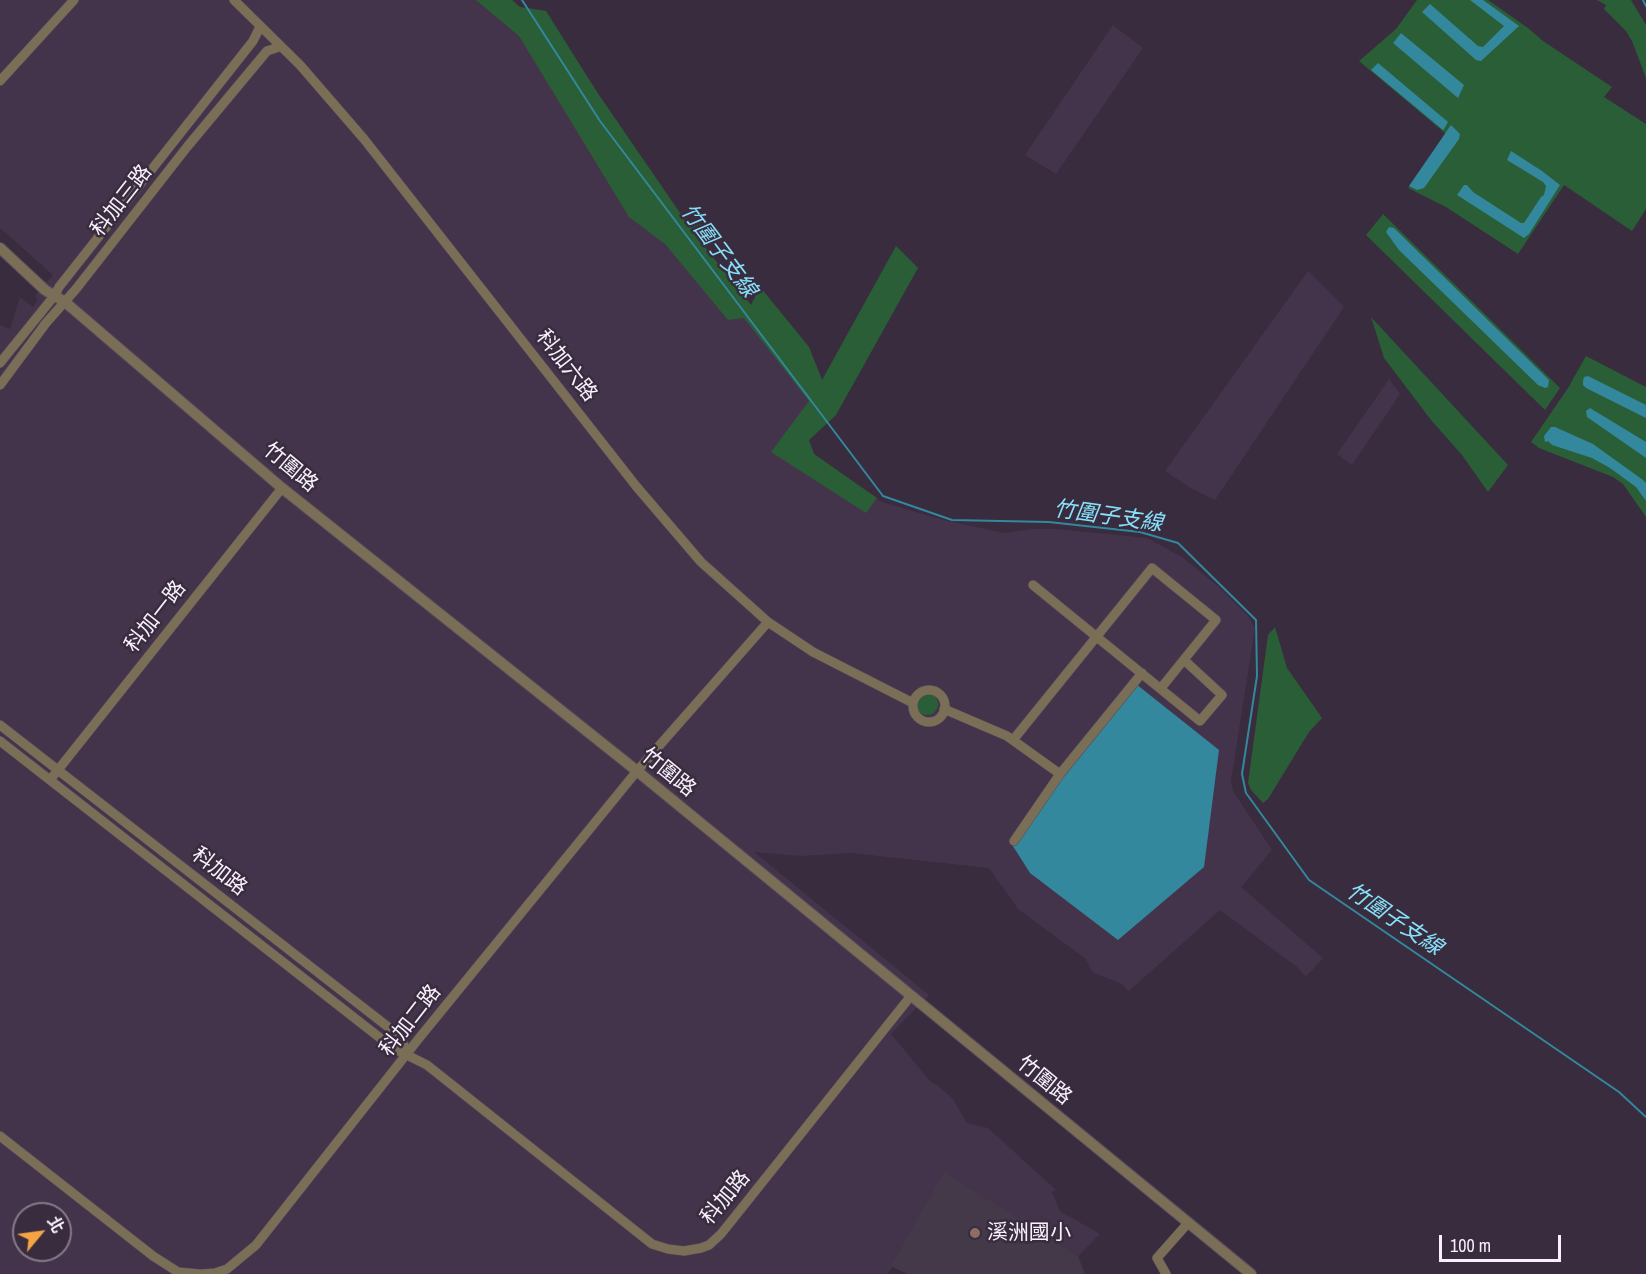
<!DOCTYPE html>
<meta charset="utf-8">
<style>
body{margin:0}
#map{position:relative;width:1646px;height:1274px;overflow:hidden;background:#382c3e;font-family:"Archivo Narrow","Noto Sans TC",sans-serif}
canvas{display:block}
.north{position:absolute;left:12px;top:1202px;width:60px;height:60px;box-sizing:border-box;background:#382c3e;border:2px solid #857a8a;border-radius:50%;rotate:61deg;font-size:16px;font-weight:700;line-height:24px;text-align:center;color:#f8f0fc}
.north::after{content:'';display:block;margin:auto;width:21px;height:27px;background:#f4a345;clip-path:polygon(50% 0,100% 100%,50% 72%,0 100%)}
.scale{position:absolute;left:1439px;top:1235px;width:122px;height:27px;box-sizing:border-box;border:3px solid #f8f0fc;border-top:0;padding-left:8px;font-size:18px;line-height:21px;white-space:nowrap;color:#f8f0fc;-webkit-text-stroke:4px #382c3e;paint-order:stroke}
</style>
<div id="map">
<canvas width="1646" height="1274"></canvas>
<div class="north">北</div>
<div class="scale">100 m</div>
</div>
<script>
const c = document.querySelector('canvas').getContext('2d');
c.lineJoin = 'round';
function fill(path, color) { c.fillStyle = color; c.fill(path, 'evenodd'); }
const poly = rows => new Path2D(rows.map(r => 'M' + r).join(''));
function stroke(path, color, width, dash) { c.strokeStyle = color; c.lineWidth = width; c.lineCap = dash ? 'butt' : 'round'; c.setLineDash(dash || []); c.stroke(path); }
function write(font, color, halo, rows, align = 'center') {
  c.font = font + ' "Archivo Narrow","Noto Sans TC",sans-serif'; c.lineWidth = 5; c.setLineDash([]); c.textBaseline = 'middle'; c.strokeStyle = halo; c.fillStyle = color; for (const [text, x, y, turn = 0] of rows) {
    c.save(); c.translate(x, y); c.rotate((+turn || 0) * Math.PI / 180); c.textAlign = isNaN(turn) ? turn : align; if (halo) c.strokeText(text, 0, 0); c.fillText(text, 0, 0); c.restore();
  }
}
fill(poly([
 [0,0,512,0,520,7,546,11,581,68,670,203,751,305,760,287,809,347,836,415,809,440,814,454,882,502,943,520,1004,533,1032,529,1057,529,1147,538,1182,557,1220,588,1248,616,1255,628,1231,781,1233,791,1272,850,1241,887,1323,958,1306,977,1297,967,1220,910,1129,991,1122,984,1092,972,1086,959,1018,909,989,868,851,853,801,856,754,852,929,995,891,1034,931,1082,937,1085,953,1099,967,1123,988,1128,1056,1190,1052,1192,1060,1211,1100,1234,1078,1256,944,1173,888,1274,0,1274,0,325,10,329,20,297,33,307,37,301,36,294,53,275,0,228],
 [24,1214,60,1214,60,1250,24,1250],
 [1113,25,1143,48,1056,174,1025,155],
 [1308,271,1344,307,1215,500,1189,487,1165,471],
 [1389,379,1400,394,1352,465,1337,454]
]), '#44344b');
fill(poly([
 [944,1172,1078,1256,1085,1274,907,1274,891,1266]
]), '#433949');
fill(poly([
 [476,0,512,0,520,7,546,11,597,92,689,226,696,219,702,225,696,236,751,305,760,287,809,347,822,380,896,246,918,268,836,415,809,440,814,454,877,498,866,513,771,452,809,401,744,318,728,320,665,244,629,217,519,36],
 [1417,0,1488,0,1528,28,1543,41,1612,87,1604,97,1646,124,1646,209,1632,231,1564,185,1518,254,1446,207,1408,188,1446,134,1359,61,1396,29],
 [1597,0,1631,0,1646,25,1646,78,1632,41,1626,31,1604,9,1606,5],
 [1383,214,1560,388,1545,410,1366,235],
 [1371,317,1508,465,1488,492,1462,455,1431,420,1384,358],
 [1586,356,1646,387,1646,517,1623,484,1613,477,1539,448,1531,442,1568,388],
 [1275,627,1287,668,1322,718,1309,732,1268,799,1263,803,1251,790,1248,783,1268,635],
 '916 704a11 11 0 1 1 22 0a11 11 0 1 1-22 0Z'
]), '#2a5e36');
fill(poly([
 [1470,0,1483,0,1519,26,1481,61,1476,60,1422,12,1430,4,1478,46,1483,47,1504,26],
 [1401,33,1464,85,1458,98,1393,43],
 [1378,63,1448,122,1444,129,1443,130,1371,70],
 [1451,125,1460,134,1459,139,1424,188,1417,190,1409,186],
 [1511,151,1542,171,1560,185,1529,234,1524,238,1457,195,1464,185,1467,185,1473,192,1521,223,1524,223,1541,197,1544,195,1546,186,1543,182,1507,160],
 [1389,227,1394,228,1549,380,1548,387,1545,388,1538,385,1399,250,1386,232],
 [1588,376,1646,405,1646,418,1586,388,1583,385,1583,381,1584,377],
 [1590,408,1646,442,1646,458,1587,417,1586,411],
 [1551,427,1555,427,1593,444,1643,480,1646,483,1646,501,1636,487,1610,468,1592,458,1552,445,1548,441,1545,442,1544,436],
 [1136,684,1219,750,1204,867,1118,940,1030,873,1011,843]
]), '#33889e');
stroke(poly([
 [522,0,600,121,883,496,952,520,1049,522,1140,532,1178,543,1256,620,1257,676,1242,774,1246,793,1309,880,1619,1092,1646,1117],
 [1643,0,1646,6]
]), '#33889e', 2);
const minor = poly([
 [234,0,300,65,364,139,636,486,701,562,768,622,813,652,913,703],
 [0,81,74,0],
 [0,363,55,295,59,287,253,41,260,27],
 [0,385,46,323,76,289,187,147,267,51,279,47],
 [1033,585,1200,721,1222,695,1184,660],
 '913 706a16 16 0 1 1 32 0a16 16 0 1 1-32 0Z',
 [944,709,1007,736,1060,774],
 [0,725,401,1037,407,1054],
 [1013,740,1152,568,1216,620,1161,688],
 [0,741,393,1048,427,1065,652,1244,668,1249,684,1251,701,1248,709,1245,721,1234,910,997],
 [50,780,282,488],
 [1014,841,1060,774,1142,673],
 [0,1136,153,1256,178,1272,199,1274],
 [202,1274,215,1273,227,1269,256,1245,420,1037,637,771,768,622],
 [1166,1274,1157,1258,1188,1223]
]);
const tertiary = poly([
 [0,248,45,290,65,302,282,488,637,771,1251,1274]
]);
stroke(minor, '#574b5c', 10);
stroke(tertiary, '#574b5c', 12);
stroke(minor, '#7a6f56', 9);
stroke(tertiary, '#7a6f56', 10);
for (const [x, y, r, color] of [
 [975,1233,6,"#8d6e63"]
]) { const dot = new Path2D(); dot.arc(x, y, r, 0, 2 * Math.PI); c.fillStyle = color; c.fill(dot); stroke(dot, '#382c3e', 2); }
write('21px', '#f8f0fc', '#382c3e', [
 ["科加三路",122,201,-52],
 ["科加六路",566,366,52],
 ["竹圍路",290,468,40],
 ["科加一路",156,617,-52],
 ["竹圍路",668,773,39],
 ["科加路",219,872,38],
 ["科加二路",411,1021,-52],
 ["竹圍路",1044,1081,39],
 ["科加路",726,1198,-50]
]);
write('21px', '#f8f0fc', '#382c3e', [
 ["溪洲國小",987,1233]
], 'left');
write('italic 22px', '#87e1fa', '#382c3e', [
 ["竹圍子支線",718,251,53],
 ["竹圍子支線",1108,517,8],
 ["竹圍子支線",1394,920,34]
]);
</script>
